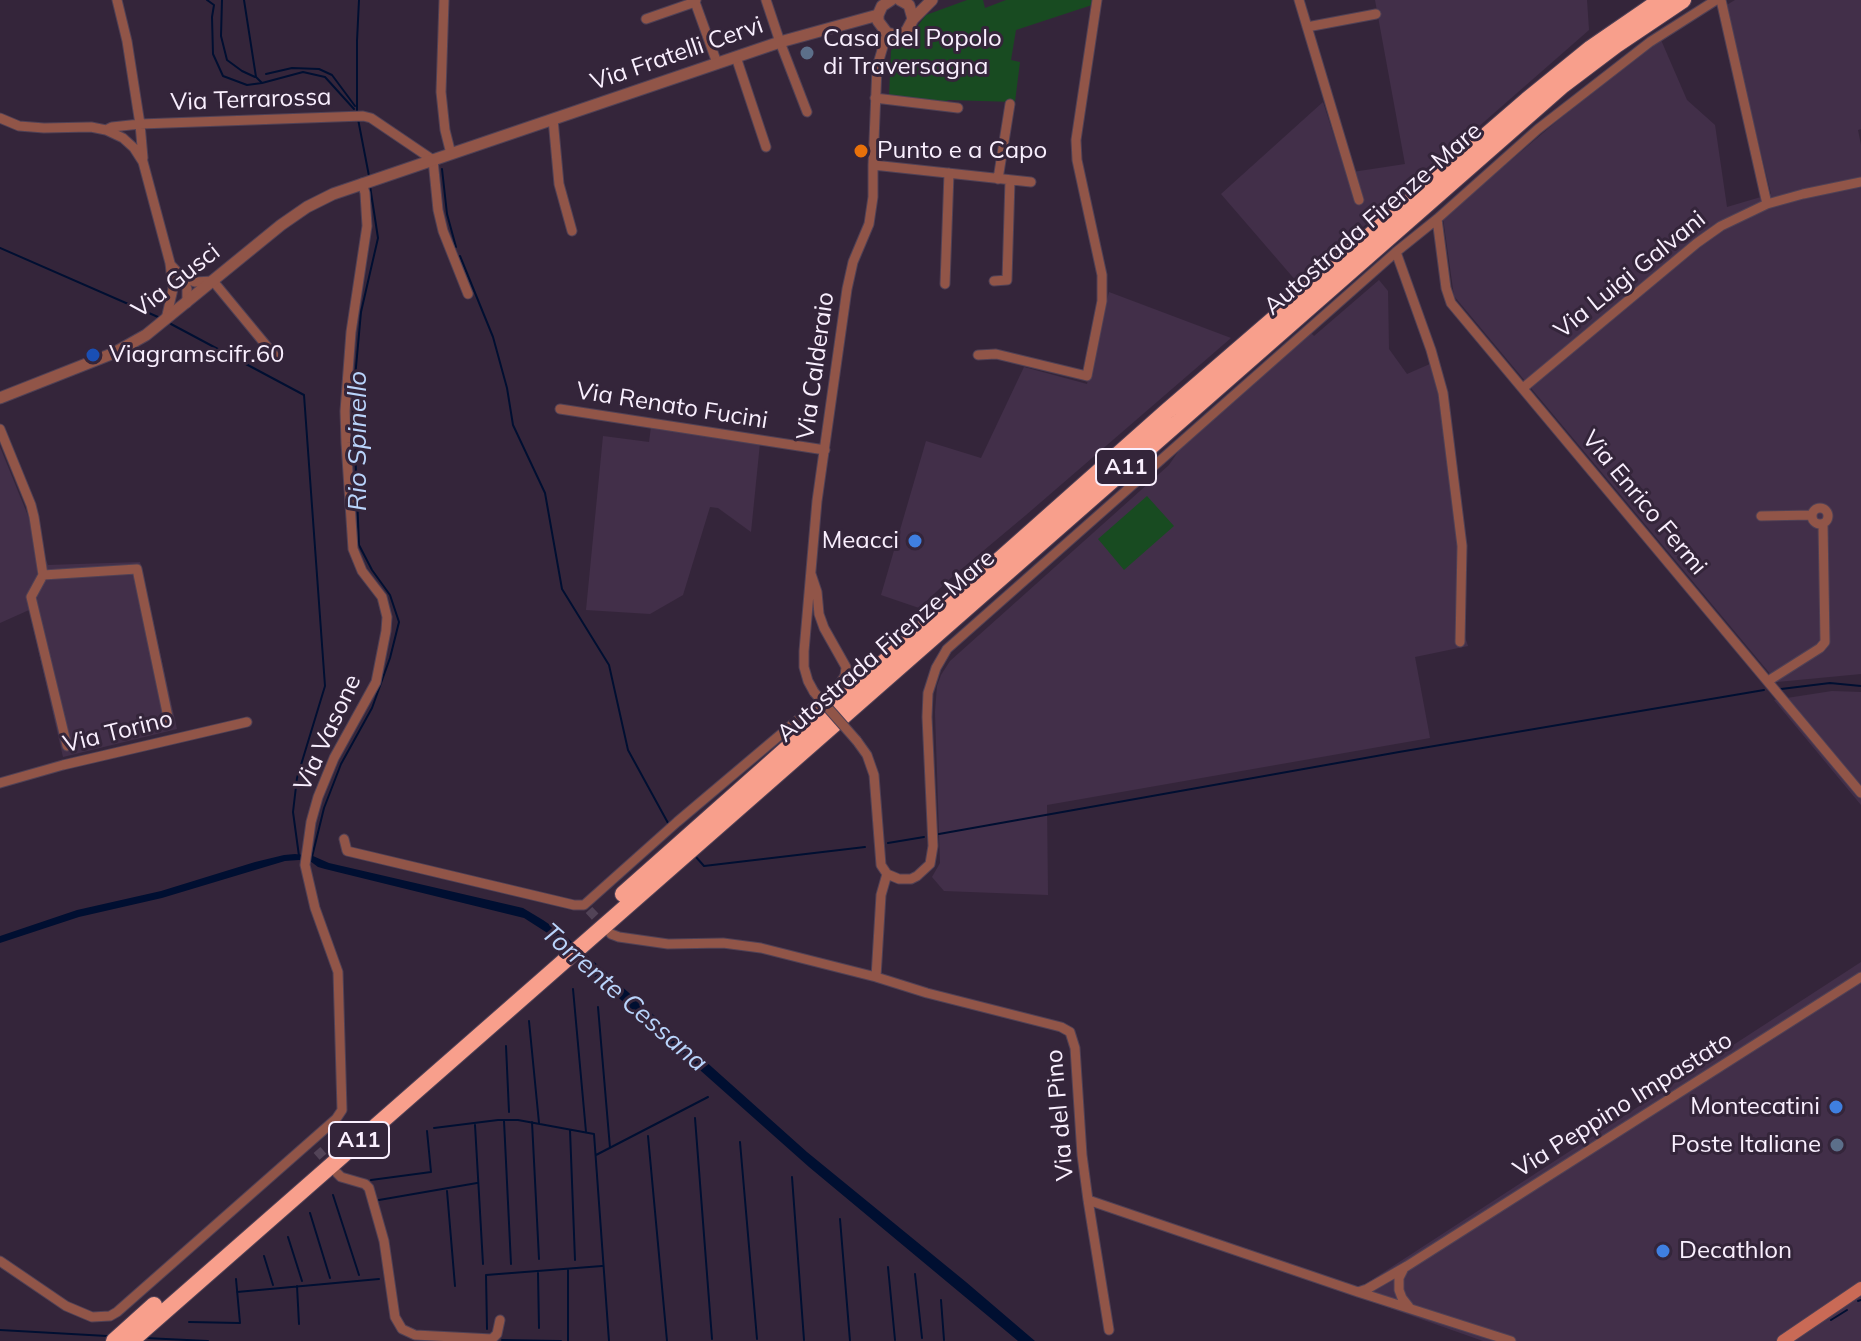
<!DOCTYPE html>
<style>
body{margin:0}
canvas{display:block;background:#34253a}
</style>
<canvas width="1861" height="1341"></canvas>
<script>
const c = document.querySelector('canvas').getContext('2d');
c.lineJoin = 'round';
function fill(path, color) { c.fillStyle = color; c.fill(path, 'evenodd'); }
const poly = rows => new Path2D(rows.map(r => 'M' + r).join(''));
function stroke(path, color, width, dash) { c.strokeStyle = color; c.lineWidth = width; c.lineCap = dash ? 'butt' : 'round'; c.setLineDash(dash || []); c.stroke(path); }
function write(font, color, halo, rows, align = 'center') {
  c.font = font + ' Mulish,sans-serif'; c.lineWidth = 6; c.setLineDash([]); c.textBaseline = 'middle'; c.strokeStyle = halo; c.fillStyle = color; for (const [text, x, y, turn = 0] of rows) {
    c.save(); c.translate(x, y); c.rotate((+turn || 0) * Math.PI / 180); c.textAlign = isNaN(turn) ? turn : align; if (halo) c.strokeText(text, 0, 0); c.fillText(text, 0, 0); c.restore();
  }
}
fill(poly([
 [1375,0,1587,0,1589,30,1381,212,1297,282,1221,194,1323,102,1346,173,1405,164],
 [1735,0,1861,0,1861,129,1858,130,1861,145,1861,674,1777,682,1454,296,1443,218,1603,82,1661,40,1687,100,1715,125,1727,207,1771,194,1725,6],
 [1379,280,1388,291,1389,349,1407,374,1439,360,1451,420,1463,631,1468,646,1415,657,1430,738,1047,805,1048,895,944,891,932,877,940,863,935,712,937,686,941,675,950,661,1169,465,1182,446,1310,332,1314,336],
 [1109,292,1231,338,1026,515,952,577,919,608,881,595,926,441,981,458,1024,367,1087,384],
 [651,427,760,443,751,532,718,508,710,507,683,595,650,614,586,610,603,436,649,442],
 [0,447,48,565,140,562,177,729,63,757,29,610,0,623],
 [1832,691,1861,692,1861,805,1774,700],
 [1861,962,1861,1341,1483,1341,1350,1294]
]), '#422f49');
fill(poly([
 [967,0,983,0,985,8,1006,0,1092,0,1092,5,1016,30,1011,60,1020,62,1015,102,948,100,945,103,889,96,891,51,894,46,910,36,926,15],
 [1147,496,1174,526,1124,570,1098,539]
]), '#184b21');
fill(poly([
 [295,854,313,856,329,863,523,908,543,920,562,933,807,1152,966,1282,1035,1341,1018,1341,809,1167,584,967,549,934,524,918,325,869,318,867,310,861,299,860,285,861,162,898,79,917,0,943,0,936,77,910,161,891,255,862,284,855]
]), '#000f31');
stroke(poly([
 [207,0,214,5,212,17,213,54,223,76,247,85,262,83],
 [222,0,221,36,227,60,242,71,255,77],
 [244,0,256,77,262,83,303,72,325,77,354,109],
 [266,74,292,68,319,69,332,75,355,106],
 [357,113,357,41,359,0],
 [358,119,369,176],
 [442,169,447,214,456,247],
 [0,248,158,317],
 [460,256,493,337,507,388,513,425,545,493,562,589,609,665,628,750,668,823],
 [171,324,304,395,325,686,297,778,293,812,299,856],
 [1781,689,1830,683,1861,686],
 [939,834,1399,752,1764,690],
 [888,843,924,837],
 [312,857,324,808,341,764,372,708,390,658,399,622,390,595,372,570,359,545,353,400,361,312,378,238,370,186],
 [696,857,704,866,865,847],
 [573,989,586,1132],
 [598,1007,610,1148],
 [529,1021,539,1123],
 [506,1046,509,1112],
 [695,1118,712,1339],
 [504,1121,511,1264],
 [532,1122,539,1259],
 [475,1125,483,1264],
 [434,1128,498,1120,518,1120,594,1134,609,1341],
 [570,1130,575,1260],
 [648,1136,667,1341],
 [740,1142,757,1339],
 [596,1155,708,1097],
 [792,1177,804,1340],
 [371,1180,431,1172,427,1131],
 [447,1191,455,1286],
 [333,1195,359,1275],
 [379,1200,477,1183],
 [310,1213,330,1278],
 [840,1219,850,1341],
 [288,1237,302,1281],
 [264,1256,273,1285],
 [888,1267,895,1340],
 [538,1273,539,1328],
 [915,1274,922,1338],
 [297,1286,299,1324],
 [237,1292,379,1279],
 [941,1300,944,1340],
 [1858,1301,1861,1300],
 [1831,1320,1847,1310],
 [189,1322,240,1323,236,1279],
 [487,1329,486,1275,602,1266],
 [0,1330,107,1336],
 [145,1338,208,1341],
 [502,1340,561,1341],
 [568,1341,568,1270]
]), '#000f31', 2);
stroke(poly([
 [589,910,606,928],
 [317,1150,332,1167]
]), '#524357', 9, [9, 4.5]);
const minor = poly([
 [117,0,127,41,140,124,143,158],
 [444,0,441,92,445,130,451,154],
 [696,0,695,2,717,63],
 [766,0,780,42,807,112],
 [1299,0,1359,200],
 [1721,0,1767,204],
 [646,19,695,2],
 [1307,27,1376,14],
 [736,57,766,147],
 [875,98,958,108],
 [0,118,19,126,44,128,91,127,106,130,123,138,134,148,143,162,170,263,173,289,166,319],
 [553,119,559,184,572,231],
 [106,130,112,127,140,124,363,116,371,118,433,160,438,210,443,231,468,294],
 [873,165,1031,182],
 [998,179,1010,104],
 [1437,219,1446,288,1451,303,1861,793],
 [1396,252,1431,350,1443,393,1462,546,1460,642],
 [170,264,183,278,187,289,187,303],
 [183,278,195,282,213,281,275,356],
 [994,281,1007,280,1010,180],
 [945,284,949,173],
 [978,355,996,354,1087,376,1102,301,1102,275,1077,160,1076,140,1097,0],
 [1523,388,1697,243,1721,226,1767,204,1803,194,1861,182],
 [560,409,825,450],
 [0,429,31,505,34,517,43,575,31,597,67,746],
 '1812 516a8 8 0 1 1 16 0a8 8 0 1 1-16 0Z',
 [1761,516,1812,515],
 [43,575,137,569,169,722],
 [1768,681,1820,648,1825,642,1823,524],
 [814,692,808,681,804,667,804,651,817,501,847,289,853,262,869,224,873,197,873,165,877,67,887,33],
 [857,741,867,755,874,775,881,865,887,874,899,879,911,879,917,876,930,864,933,846,927,717,928,693,936,668,947,649,1396,252,1437,219,1538,129,1650,42,1716,0],
 [0,783,63,765,247,722],
 [344,839,347,851,574,905,584,905,677,822,838,686,845,676,846,667,824,628,819,614,817,592,811,574],
 [611,934,619,937,668,944,723,943,761,948,876,977,927,993,1061,1027,1070,1032,1075,1048,1082,1155,1088,1200,1109,1330],
 [876,977,881,895,887,874],
 [337,1173,341,1177,365,1184,369,1188,384,1241,395,1317,402,1329,415,1335,492,1339,497,1334,500,1320],
 [1088,1200,1358,1292,1511,1341],
 [0,1261,66,1306,92,1317,110,1316,117,1312,336,1119,342,1110,338,972,315,908,305,865,311,822,318,797,334,758,376,682,386,631,387,617,382,597,362,571,353,549,346,443,345,411,351,332,367,226,365,193,362,183],
 [1403,1270,1399,1278,1399,1290,1402,1298,1409,1307],
 [1358,1292,1367,1289,1407,1266,1861,977]
]);
const tertiary = poly([
 [891,0,882,6,878,15,878,21,887,33,896,35,906,32,913,19,909,5,900,0],
 [913,19,932,0],
 [0,398,114,353,146,335,281,225,307,207,333,194,780,42,878,15]
]);
const secondary = poly([
 [1783,1341,1861,1288]
]);
const motorway = poly([
 [623,894,1167,411,1527,100,1591,48,1661,0],
 [114,1341,154,1305],
 [131,1341,1563,85,1616,45,1683,0]
]);
stroke(minor, '#504155', 11);
stroke(tertiary, '#504155', 13);
stroke(secondary, '#504155', 14);
stroke(motorway, '#504155', 18);
stroke(minor, '#915548', 9);
stroke(tertiary, '#915548', 11);
stroke(secondary, '#c96a56', 12);
stroke(motorway, '#f89f8c', 16);
const minorBridge = poly([
 [814,692,857,741]
]);
stroke(minorBridge, '#504155', 11, []);
stroke(minorBridge, '#915548', 9);
for (const [x, y, r, color] of [
 [807,53,8,"#5c6f8a"],
 [861,151,8,"#e8710a"],
 [93,355,8,"#1a4fb4"],
 [915,541,8,"#3f7fe0"],
 [1836,1107,8,"#3f7fe0"],
 [1837,1145,8,"#5c6f8a"],
 [1663,1251,8,"#3f7fe0"]
]) { const dot = new Path2D(); dot.arc(x, y, r, 0, 2 * Math.PI); c.fillStyle = color; c.fill(dot); stroke(dot, '#34253a', 3); }
for (const [x, y, w] of [
 [1126,467,60],
 [359,1140,60]
]) { const box = new Path2D(); box.roundRect(x - w / 2, y - 18, w, 36, 6); c.fillStyle = '#34253a'; c.fill(box); stroke(box, '#f9effe', 2); }
write('bold 22px', '#f9effe', null, [
 ["A11",1126,467],
 ["A11",359,1140]
]);
write('24px', '#f9effe', '#34253a', [
 ["Casa del Popolo",823,39],
 ["di Traversagna",823,67],
 ["Punto e a Capo",877,151],
 ["Viagramscifr.60",109,355],
 ["Meacci",899,541,"right"],
 ["Montecatini",1820,1107,"right"],
 ["Poste Italiane",1821,1145,"right"],
 ["Decathlon",1679,1251]
], 'left');
write('24px', '#f9effe', '#34253a', [
 ["Via Fratelli Cervi",677,54,-19],
 ["Via Terrarossa",251,100,-2],
 ["Autostrada Firenze-Mare",1373,219,-41],
 ["Via Luigi Galvani",1630,275,-39],
 ["Via Gusci",176,281,-38],
 ["Via Calderaio",816,366,-82],
 ["Via Renato Fucini",672,406,9],
 ["Via Enrico Fermi",1644,503,50],
 ["Autostrada Firenze-Mare",886,646,-41],
 ["Via Torino",118,732,-14],
 ["Via Vasone",328,733,-65],
 ["Via Peppino Impastato",1623,1105,-32],
 ["Via del Pino",1060,1115,-95]
]);
write('italic 26px', '#b9d4fb', '#34253a', [
 ["Rio Spinello",358,441,-90],
 ["Torrente Cessana",624,998,41]
]);
</script>
